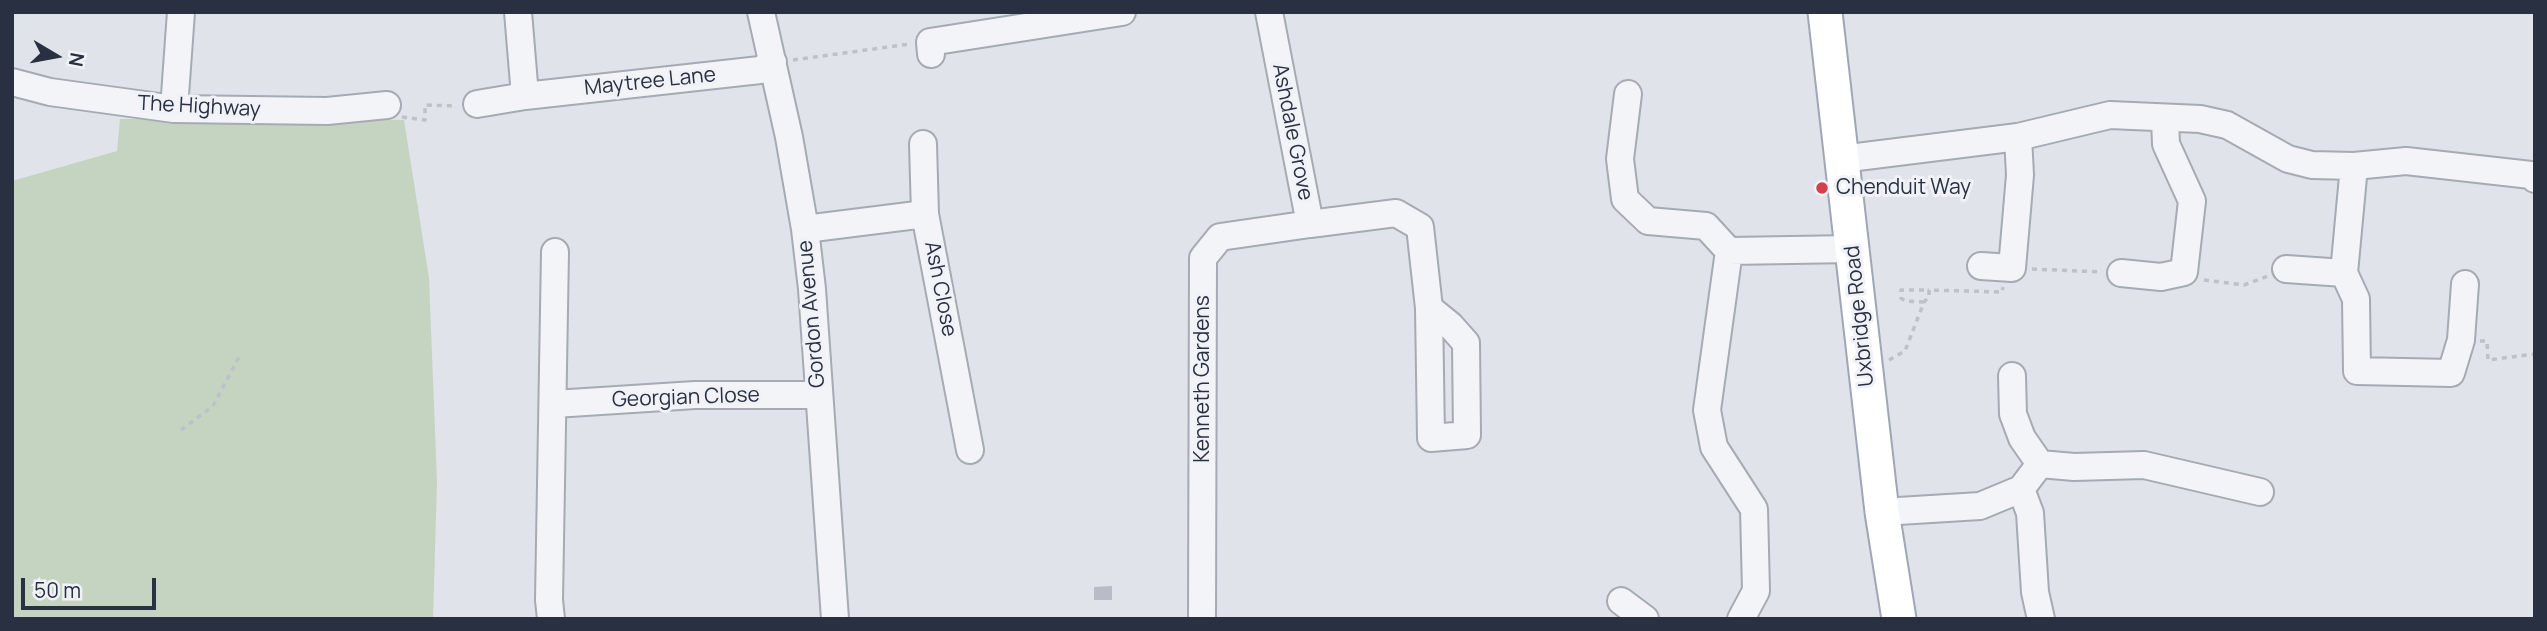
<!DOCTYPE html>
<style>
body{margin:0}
#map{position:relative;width:2547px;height:631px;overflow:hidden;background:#e0e3e9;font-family:Manrope,sans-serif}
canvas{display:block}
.frame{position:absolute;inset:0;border:14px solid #283041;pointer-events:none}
.north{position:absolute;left:21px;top:21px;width:70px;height:70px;-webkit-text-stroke:5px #f0f2f7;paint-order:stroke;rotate:100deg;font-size:19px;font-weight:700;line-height:28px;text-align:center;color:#283041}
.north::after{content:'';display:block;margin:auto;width:24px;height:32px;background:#283041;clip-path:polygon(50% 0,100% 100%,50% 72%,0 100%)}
.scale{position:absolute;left:21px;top:578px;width:135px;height:32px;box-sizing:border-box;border:4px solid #283041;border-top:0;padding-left:9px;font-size:21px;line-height:24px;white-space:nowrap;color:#283041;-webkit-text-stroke:5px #f0f2f7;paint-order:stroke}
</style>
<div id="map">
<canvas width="2547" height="631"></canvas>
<div class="frame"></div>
<div class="north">N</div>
<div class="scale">50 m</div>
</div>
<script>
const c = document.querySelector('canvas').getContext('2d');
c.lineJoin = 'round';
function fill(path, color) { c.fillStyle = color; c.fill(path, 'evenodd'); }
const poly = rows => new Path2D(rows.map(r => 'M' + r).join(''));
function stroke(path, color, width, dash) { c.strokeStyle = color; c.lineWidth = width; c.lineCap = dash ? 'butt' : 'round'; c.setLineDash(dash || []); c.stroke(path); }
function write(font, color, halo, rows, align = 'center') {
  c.font = font + ' Manrope,sans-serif'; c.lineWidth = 6; c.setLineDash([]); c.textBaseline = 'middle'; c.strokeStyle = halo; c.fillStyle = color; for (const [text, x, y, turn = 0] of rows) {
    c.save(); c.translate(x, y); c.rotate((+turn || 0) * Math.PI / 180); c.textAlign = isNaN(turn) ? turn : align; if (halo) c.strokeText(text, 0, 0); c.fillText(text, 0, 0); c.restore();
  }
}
fill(poly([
 [300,118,404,120,429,278,437,482,433,619,12,619,12,181,117,151,120,119]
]), '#c4d4c1');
fill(poly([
 [1112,586,1112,600,1094,600,1094,587]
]), '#b7bcc6');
const minor = poly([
 [518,12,525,96],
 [761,12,789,137,805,229,812,289,835,619],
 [1269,12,1310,224,1396,213,1420,227,1429,308,1431,438,1467,435,1466,343,1450,325,1429,308],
 [931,54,930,42,1122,12],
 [12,82,50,92,174,109,327,111,387,105],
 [1628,94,1620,159,1625,199,1648,221,1706,226,1729,251],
 [477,104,525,96,760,70,773,62],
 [174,109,181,12],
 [923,144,925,214],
 [1841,159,2018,137,2110,115,2200,119,2227,125,2288,159,2312,165,2354,166,2406,161,2531,175,2535,179],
 [2354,166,2344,273,2356,299,2357,371,2451,373,2461,340,2465,284],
 [805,229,925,214,970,450],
 [1981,266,2012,268,2020,175,2018,137],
 [2286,269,2344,273],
 [2121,273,2161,277,2184,272,2192,201,2166,144,2165,119],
 [2012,376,2013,414,2022,438,2040,464],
 [554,404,695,395,819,395],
 [2021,489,2030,513,2035,592,2041,619],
 [1882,512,1980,506,2021,489,2040,464,2074,467,2144,465,2260,492],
 [1621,601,1645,619],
 [551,619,549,600,555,252],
 [1202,619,1203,258,1220,237,1310,224],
 [1741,619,1756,591,1754,509,1714,447,1707,410,1729,251,1853,249]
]);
const major = poly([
 [1825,12,1882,512,1899,619]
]);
stroke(minor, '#a5aab3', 30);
stroke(major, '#9fa6b6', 37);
stroke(poly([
 [793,60,910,44],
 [402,117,425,120,425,105,456,106],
 [2032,269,2102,272],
 [2204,280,2244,285,2268,276],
 [1924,302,1905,301,1901,298,1901,290,1929,290],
 [2480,341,2487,341,2488,360,2535,354],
 [1889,360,1905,351,1924,302,1929,297,1929,290,2002,292,2003,287],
 [181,430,213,406,239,357]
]), '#bec1c8', 3.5, [5, 5]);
stroke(minor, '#f3f4f8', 26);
stroke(major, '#fff', 33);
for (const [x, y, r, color] of [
 [1822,188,7,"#d2414d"]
]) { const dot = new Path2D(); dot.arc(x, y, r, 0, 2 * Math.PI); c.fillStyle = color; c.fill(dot); stroke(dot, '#f0f2f7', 2.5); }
write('21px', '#283041', '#f0f2f7', [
 ["Maytree Lane",650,82,-6],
 ["The Highway",199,107,3],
 ["Ashdale Grove",1292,132,79],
 ["Ash Close",940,289,79],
 ["Gordon Avenue",812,314,-95],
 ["Uxbridge Road",1860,316,-96],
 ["Kenneth Gardens",1203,379,-90],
 ["Georgian Close",686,398,-2]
]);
write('21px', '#283041', '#f0f2f7', [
 ["Chenduit Way",1836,188]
], 'left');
</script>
